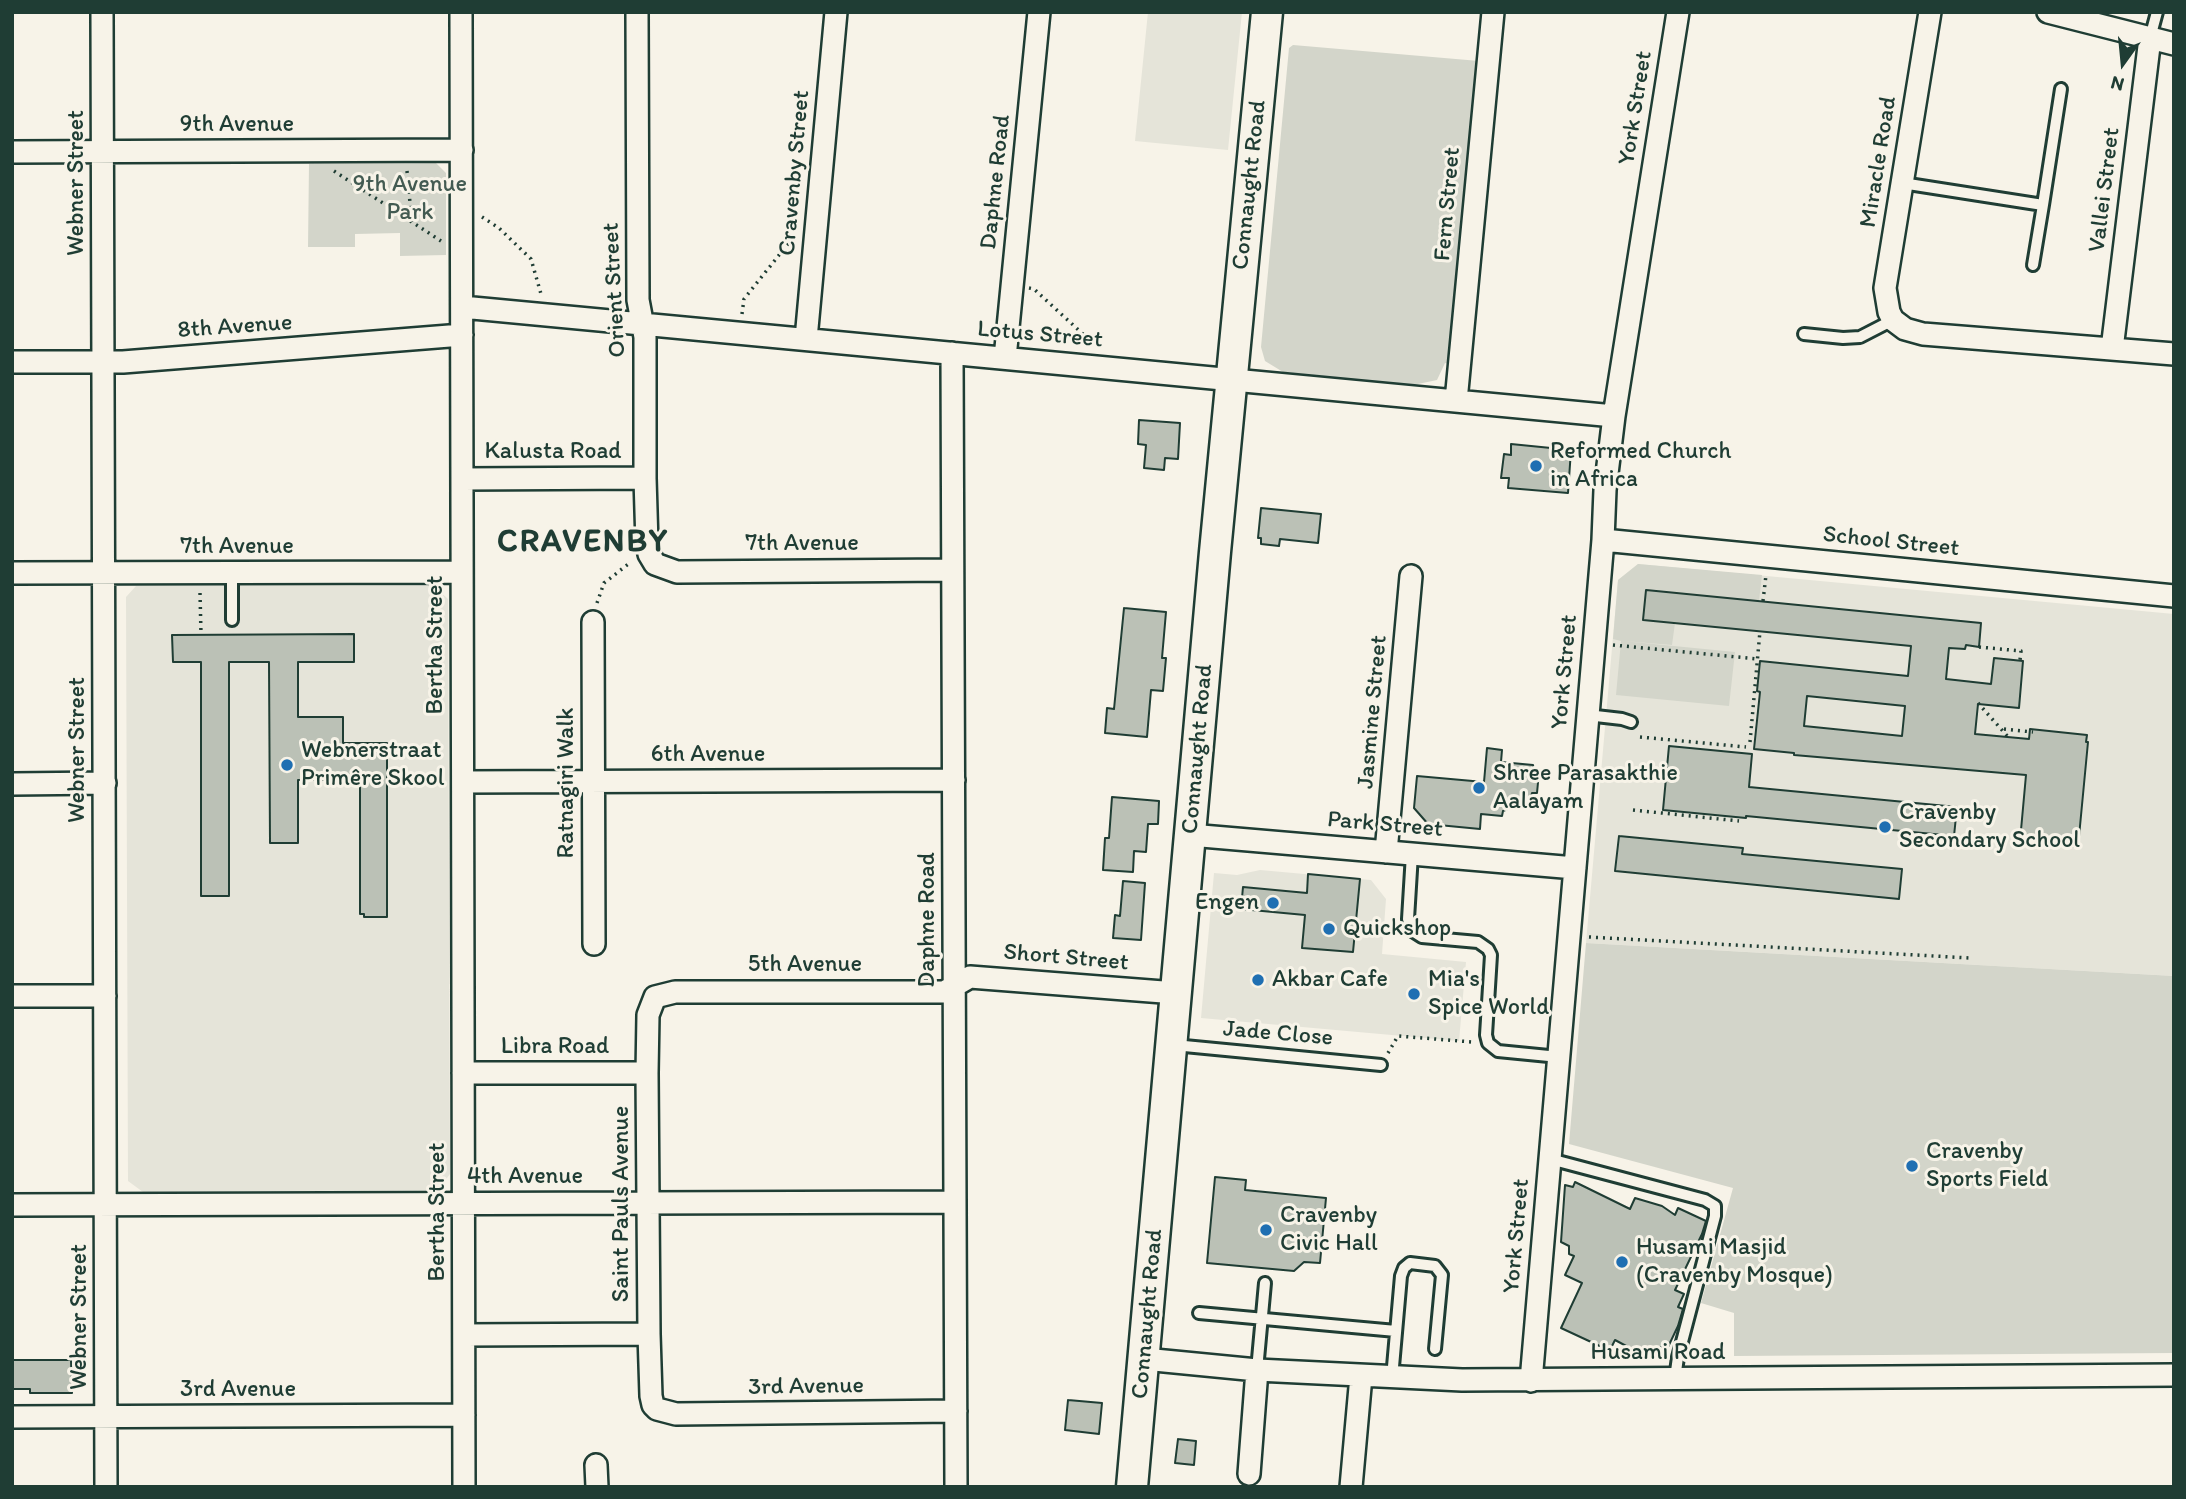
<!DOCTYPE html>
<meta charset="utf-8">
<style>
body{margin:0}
#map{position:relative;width:2186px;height:1499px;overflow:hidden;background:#f7f3e8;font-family:Itim,sans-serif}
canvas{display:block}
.frame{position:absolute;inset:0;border:14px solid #1f3d34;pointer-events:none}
.north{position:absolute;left:2088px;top:28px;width:70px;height:70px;-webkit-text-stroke:5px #f7f3e8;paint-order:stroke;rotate:195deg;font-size:19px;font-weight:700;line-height:28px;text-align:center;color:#1f3d34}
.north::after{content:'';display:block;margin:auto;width:24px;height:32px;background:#1f3d34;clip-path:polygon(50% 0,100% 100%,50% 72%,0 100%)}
</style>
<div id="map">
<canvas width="2186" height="1499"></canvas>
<div class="frame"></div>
<div class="north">N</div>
</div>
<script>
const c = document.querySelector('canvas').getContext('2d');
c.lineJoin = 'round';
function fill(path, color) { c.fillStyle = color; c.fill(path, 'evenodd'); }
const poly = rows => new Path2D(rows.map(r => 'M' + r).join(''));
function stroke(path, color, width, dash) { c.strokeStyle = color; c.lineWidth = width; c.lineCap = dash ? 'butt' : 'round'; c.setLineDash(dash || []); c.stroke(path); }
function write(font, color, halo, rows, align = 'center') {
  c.font = font + ' Itim,sans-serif'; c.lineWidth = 6; c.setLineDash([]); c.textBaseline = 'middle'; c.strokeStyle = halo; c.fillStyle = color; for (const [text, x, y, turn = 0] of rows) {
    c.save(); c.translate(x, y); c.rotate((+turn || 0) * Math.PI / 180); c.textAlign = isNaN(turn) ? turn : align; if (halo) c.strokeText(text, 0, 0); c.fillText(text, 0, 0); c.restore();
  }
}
fill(poly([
 [1148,12,1242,12,1228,150,1135,141],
 [1638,564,2174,614,2174,976,1586,943,1618,580],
 [136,586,434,586,448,599,450,1174,438,1190,143,1192,128,1181,126,597],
 [1260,870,1371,880,1386,899,1382,954,1466,962,1459,1041,1201,1018,1214,873,1237,875]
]), '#e5e4d9');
fill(poly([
 [1293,45,1479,61,1450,364,1445,363,1437,380,1413,385,1283,372,1265,361,1261,347,1289,48],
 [436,163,446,173,446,255,400,256,400,233,355,234,355,247,308,247,309,164],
 [1638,564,1762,575,1759,601,1646,590,1643,620,1675,623,1672,645,1623,641,1735,652,1729,706,1616,695,1621,641,1613,639,1618,580],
 [1586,943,2174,976,2174,1353,1734,1356,1734,1313,1701,1303,1733,1188,1569,1144]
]), '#d3d5ca');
const building = poly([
 [1139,420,1180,423,1178,459,1165,458,1164,470,1144,468,1146,445,1138,444,1139,420],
 [1511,444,1571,450,1568,493,1508,488,1509,478,1501,478,1504,454,1511,455,1511,444],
 [1261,508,1321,514,1318,543,1280,539,1279,546,1261,544,1261,538,1258,538,1261,508],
 [1646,590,1981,623,1979,647,1966,645,1965,649,1949,648,1946,679,1991,684,1994,658,2023,661,2019,708,1978,704,1975,734,2029,739,2030,729,2087,735,2086,742,2088,742,2078,847,2020,841,2026,775,1794,755,1794,753,1754,749,1760,692,1757,691,1760,661,1908,676,1911,646,1643,620,1646,590],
 [1807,696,1905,706,1902,736,1804,726,1807,696],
 [1124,608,1166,612,1162,658,1166,658,1163,691,1151,690,1147,737,1105,733,1107,708,1114,709,1124,608],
 [354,634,354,662,298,662,298,717,343,717,343,743,387,743,387,917,364,917,364,914,360,914,360,780,298,780,298,843,270,843,269,662,229,662,229,896,201,896,201,662,173,662,172,635,354,634],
 [1669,746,1752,754,1749,787,1957,807,1954,836,1746,816,1746,818,1663,810,1669,746],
 [1487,748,1502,750,1501,762,1533,765,1534,771,1539,772,1537,793,1532,793,1530,800,1509,798,1508,809,1503,811,1502,816,1481,814,1480,829,1428,824,1414,808,1417,776,1484,782,1487,748],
 [1112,797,1159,801,1158,824,1148,824,1146,852,1134,851,1133,872,1103,870,1105,838,1109,838,1112,797],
 [1619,836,1743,848,1742,854,1902,869,1899,899,1615,871,1619,836],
 [1308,874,1360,879,1353,952,1302,948,1305,915,1241,909,1243,887,1307,893,1308,874],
 [1123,881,1145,883,1141,940,1113,938,1115,915,1120,916,1123,881],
 [1215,1177,1246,1180,1245,1190,1326,1198,1320,1263,1304,1262,1294,1271,1207,1263,1215,1177],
 [1575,1182,1630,1209,1635,1198,1662,1206,1675,1215,1678,1208,1706,1221,1702,1234,1675,1290,1684,1294,1678,1307,1683,1309,1678,1326,1668,1347,1630,1348,1615,1340,1611,1348,1605,1346,1604,1348,1561,1328,1582,1283,1565,1275,1574,1256,1569,1254,1569,1246,1561,1242,1565,1185,1573,1187,1575,1182],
 [12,1360,71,1360,72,1393,30,1393,30,1389,12,1389,12,1360],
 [1068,1400,1102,1403,1099,1434,1065,1430,1068,1400],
 [1178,1439,1196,1441,1194,1465,1175,1463,1178,1439]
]);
fill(building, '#bbc1b6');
stroke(building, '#1f3d34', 2);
const lane = poly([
 [2150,38,2157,12],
 [1902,183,2043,205,2033,265],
 [2043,205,2061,89],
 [1804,334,1843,338,1860,337,1893,320],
 [232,620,232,574],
 [1587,715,1622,719,1631,722],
 [1412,854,1408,919,1411,930,1422,937,1478,942,1488,949,1491,955,1486,1035,1488,1043,1498,1051,1559,1057],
 [1174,1045,1381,1065],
 [1550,1159,1705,1200,1715,1206,1715,1216,1678,1357,1675,1379],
 [1199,1313,1396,1331],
 [1257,1370,1265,1283],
 [1392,1378,1401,1276,1404,1268,1410,1263,1435,1266,1442,1275,1435,1349]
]);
const street = poly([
 [102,12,106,1487],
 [461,12,464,1487],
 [637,12,638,300,645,337,645,478,647,544,649,554,655,564,677,572,952,570],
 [1930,12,1885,288,1889,312,1893,320,1905,329,1923,334,2174,354],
 [2048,12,2174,44],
 [12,152,462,150],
 [462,307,1614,416],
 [806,339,836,12],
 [2112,349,2150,38],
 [952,353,956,1487],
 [1005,358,1039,12],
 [12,362,123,362,462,335],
 [1456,401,1493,12],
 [462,479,645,478],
 [1603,540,2174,596],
 [12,573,462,572],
 [593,622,594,944],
 [463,782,954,780],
 [12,784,105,783],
 [1190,835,1575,868],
 [1386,852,1411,576],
 [12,996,105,996],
 [463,1073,647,1073],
 [12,1205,954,1202],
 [464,1335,649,1334],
 [1144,1359,1257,1370,1462,1380,2174,1375],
 [1531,1381,1603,540,1605,490,1614,416,1678,12],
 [956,1411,676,1414,657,1409,653,1405,651,1396,649,1334,647,1073,648,1015,655,997,675,992,944,992,970,977,1176,993],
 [12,1417,464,1415],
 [596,1465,597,1487],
 [1249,1474,1257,1370],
 [1351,1487,1361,1376]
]);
const secondary = poly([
 [1132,1487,1215,552,1267,12]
]);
stroke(lane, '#1f3d34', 16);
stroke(street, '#1f3d34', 26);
stroke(secondary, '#1f3d34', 35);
stroke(poly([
 [334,171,441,241],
 [407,171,412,224],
 [482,217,499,228,531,259,541,294],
 [1029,288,1034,289,1097,347],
 [742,314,744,299,795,235],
 [200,593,201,634],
 [1763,601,1766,575],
 [597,603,604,583,631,562],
 [1613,645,1758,659],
 [1979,647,2021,651,2020,660],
 [1978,703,2009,738],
 [2004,729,2033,732],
 [1640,737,1746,747],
 [1750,742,1760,631],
 [1633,810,1739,821],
 [1589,937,1970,958],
 [1388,1053,1398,1036,1472,1042]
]), '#1f3d34', 3.5, [2, 5]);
stroke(lane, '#f7f3e8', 10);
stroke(street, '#f7f3e8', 21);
stroke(secondary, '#f7f3e8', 30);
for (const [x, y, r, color] of [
 [1536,466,7,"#1f6fb2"],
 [287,765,7,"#1f6fb2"],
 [1479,788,7,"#1f6fb2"],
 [1885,827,7,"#1f6fb2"],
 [1273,903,7,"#1f6fb2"],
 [1329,929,7,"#1f6fb2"],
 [1258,980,7,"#1f6fb2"],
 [1414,994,7,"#1f6fb2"],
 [1912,1166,7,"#1f6fb2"],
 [1266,1230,7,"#1f6fb2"],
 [1622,1262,7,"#1f6fb2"]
]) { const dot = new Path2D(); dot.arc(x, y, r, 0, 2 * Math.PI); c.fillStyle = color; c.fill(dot); stroke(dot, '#f7f3e8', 2.5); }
write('24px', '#1f3d34', '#f7f3e8', [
 ["York Street",1636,108,-81],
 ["9th Avenue",237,125],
 ["Miracle Road",1879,162,-81],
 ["Cravenby Street",795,173,-85],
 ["Daphne Road",996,182,-84],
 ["Webner Street",77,183,-90],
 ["Connaught Road",1250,185,-84],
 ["Vallei Street",2105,190,-83],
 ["Fern Street",1448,204,-85],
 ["Orient Street",615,290,-93],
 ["8th Avenue",235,327,-4],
 ["Lotus Street",1040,335,5],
 ["Kalusta Road",553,452],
 ["School Street",1891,542,6],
 ["7th Avenue",802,544],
 ["7th Avenue",237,547],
 ["Bertha Street",436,645,-90],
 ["York Street",1565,672,-85],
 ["Jasmine Street",1373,712,-85],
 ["Connaught Road",1198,749,-85],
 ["Webner Street",78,750,-90],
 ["6th Avenue",708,755],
 ["Ratnagiri Walk",567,783,-90],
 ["Park Street",1385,825,5],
 ["Daphne Road",928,920,-90],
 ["Short Street",1066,958,5],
 ["5th Avenue",805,965],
 ["Jade Close",1278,1034,5],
 ["Libra Road",555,1047],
 ["4th Avenue",525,1177],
 ["Saint Pauls Avenue",622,1204,-90],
 ["Bertha Street",438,1212,-90],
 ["York Street",1517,1236,-85],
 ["Connaught Road",1148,1314,-85],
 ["Webner Street",80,1317,-90],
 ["Husami Road",1658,1353],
 ["3rd Avenue",806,1387,-1],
 ["3rd Avenue",238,1390]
]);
write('24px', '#435b52', '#f7f3e8', [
 ["9th Avenue",410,185],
 ["Park",410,213]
]);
write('24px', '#1f3d34', '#f7f3e8', [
 ["Reformed Church",1550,452],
 ["in Africa",1550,480],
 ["Webnerstraat",301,751],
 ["Primêre Skool",301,779],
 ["Shree Parasakthie",1493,774],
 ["Aalayam",1493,802],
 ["Cravenby",1899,813],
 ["Secondary School",1899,841],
 ["Engen",1259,903,"right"],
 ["Quickshop",1343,929],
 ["Akbar Cafe",1272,980],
 ["Mia's",1428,980],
 ["Spice World",1428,1008],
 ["Cravenby",1926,1152],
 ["Sports Field",1926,1180],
 ["Cravenby",1280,1216],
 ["Civic Hall",1280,1244],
 ["Husami Masjid",1636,1248],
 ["(Cravenby Mosque)",1636,1276]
], 'left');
c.letterSpacing = '2px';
write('bold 32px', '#1f3d34', '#f7f3e8', [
 ["CRAVENBY",583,543]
]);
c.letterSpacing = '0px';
</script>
